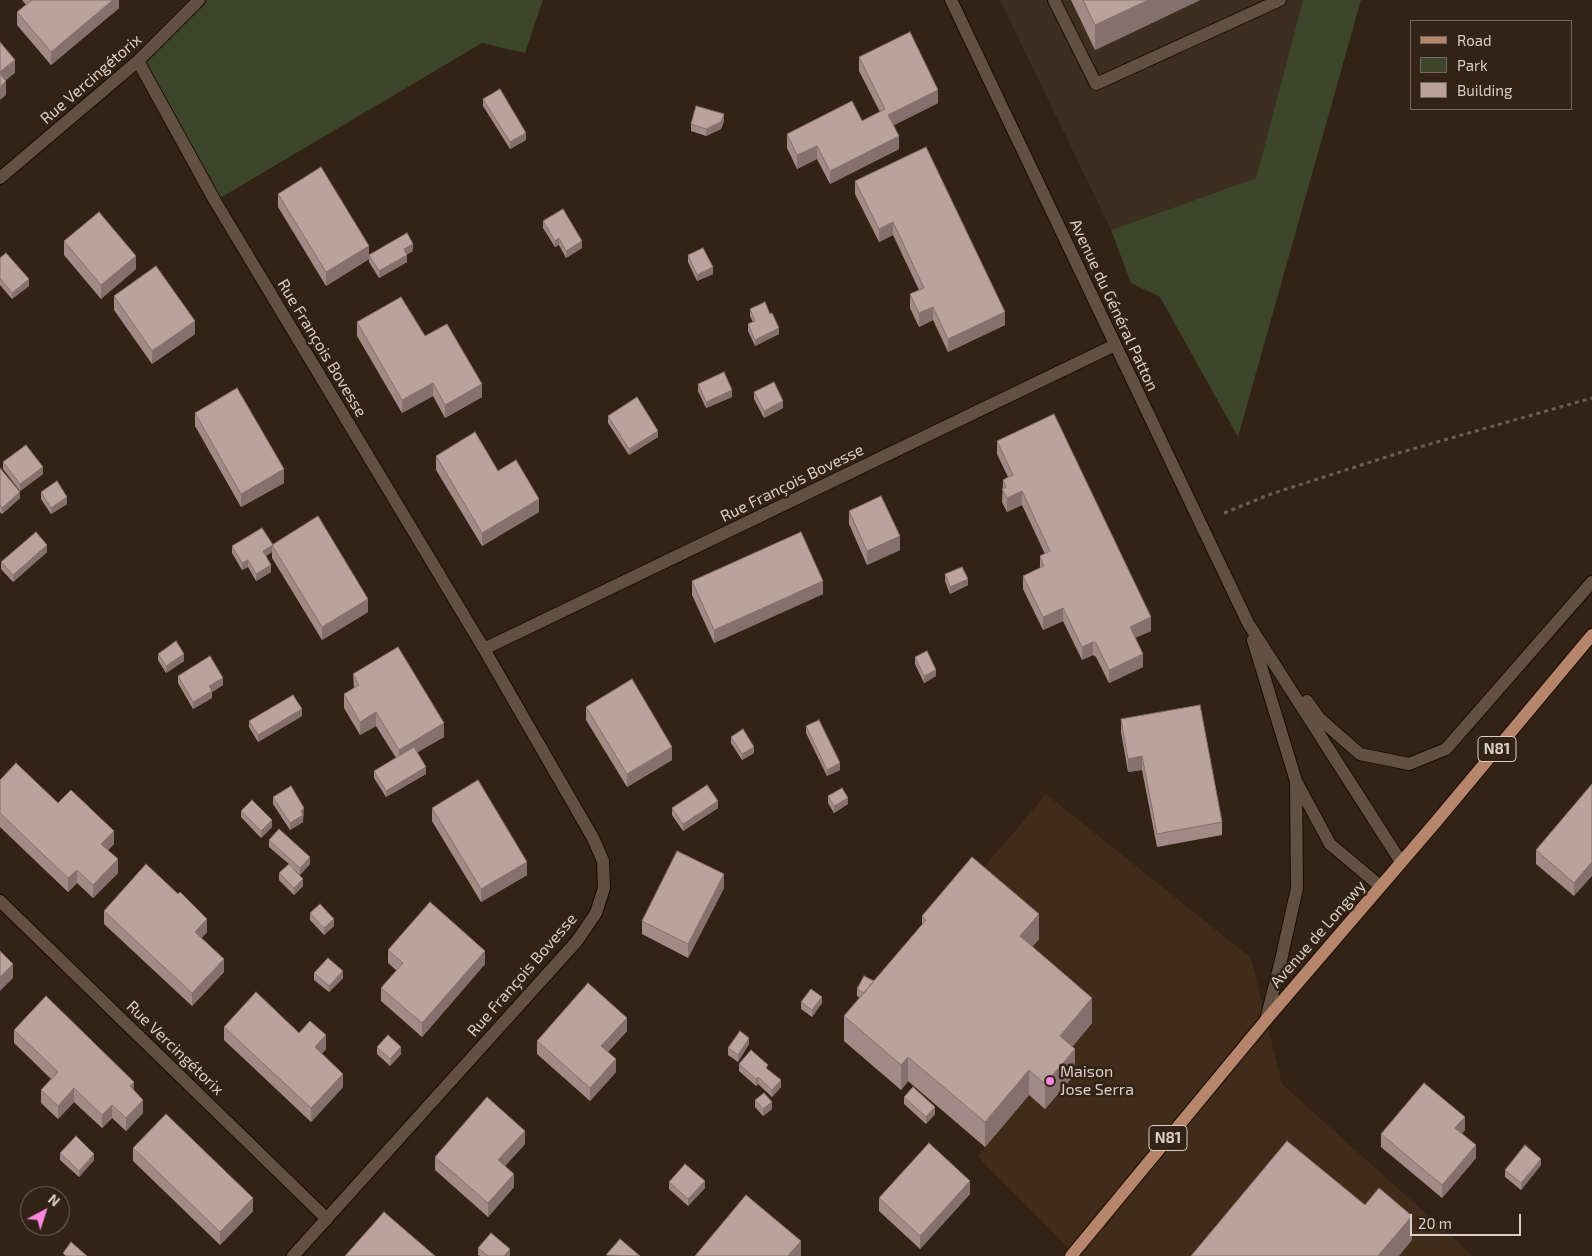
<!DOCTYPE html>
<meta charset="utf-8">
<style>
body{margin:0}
#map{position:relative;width:1592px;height:1256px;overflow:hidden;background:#322316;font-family:"Exo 2",sans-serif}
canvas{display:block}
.legend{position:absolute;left:1410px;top:20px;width:162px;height:90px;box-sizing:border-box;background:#322316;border:1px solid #75685d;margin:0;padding:6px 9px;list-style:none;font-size:15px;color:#d9cfc7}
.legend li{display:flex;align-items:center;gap:10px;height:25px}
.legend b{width:25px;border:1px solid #75685d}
.north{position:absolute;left:20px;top:1186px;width:50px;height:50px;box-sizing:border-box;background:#322316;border:1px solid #75685d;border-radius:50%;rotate:40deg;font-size:14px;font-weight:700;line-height:20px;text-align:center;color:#d9cfc7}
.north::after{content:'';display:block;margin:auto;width:18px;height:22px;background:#fe86e1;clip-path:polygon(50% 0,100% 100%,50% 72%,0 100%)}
.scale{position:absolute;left:1410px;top:1214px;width:111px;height:22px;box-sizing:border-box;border:2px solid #d9cfc7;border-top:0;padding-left:6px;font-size:15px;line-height:18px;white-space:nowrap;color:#d9cfc7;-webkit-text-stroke:4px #322316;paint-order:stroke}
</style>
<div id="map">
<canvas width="1592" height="1256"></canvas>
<ul class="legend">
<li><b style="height:6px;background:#b7856c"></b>Road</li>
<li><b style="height:14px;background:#3d452b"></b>Park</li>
<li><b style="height:14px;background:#bca29c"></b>Building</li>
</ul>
<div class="north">N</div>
<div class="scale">20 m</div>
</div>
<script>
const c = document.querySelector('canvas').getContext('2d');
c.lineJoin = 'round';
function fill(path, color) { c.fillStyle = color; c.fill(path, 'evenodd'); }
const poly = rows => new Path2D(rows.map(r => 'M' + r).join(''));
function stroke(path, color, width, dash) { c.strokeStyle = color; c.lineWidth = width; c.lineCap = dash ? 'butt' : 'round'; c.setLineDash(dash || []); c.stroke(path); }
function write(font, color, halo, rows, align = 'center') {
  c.font = font + ' "Exo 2",sans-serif'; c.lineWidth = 5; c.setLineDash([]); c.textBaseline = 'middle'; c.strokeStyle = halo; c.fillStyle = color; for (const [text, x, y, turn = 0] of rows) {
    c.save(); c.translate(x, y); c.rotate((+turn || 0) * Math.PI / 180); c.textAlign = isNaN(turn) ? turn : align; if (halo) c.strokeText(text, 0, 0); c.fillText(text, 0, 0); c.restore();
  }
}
fill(poly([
 [1046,794,1251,958,1282,1084,1473,1256,1071,1256,1073,1253,978,1157,985,1146,909,1082,901,1090,844,1041,922,941]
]), '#402c19');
fill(poly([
 [1000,0,1303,0,1256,178,1111,230]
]), '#3c2e21');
fill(poly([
 [199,0,543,0,525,53,482,43,215,201,138,61],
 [1303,0,1361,0,1238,437,1160,297,1131,283,1111,230,1256,178]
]), '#3d452b');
const service = poly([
 [1054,0,1096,84,1280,0]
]);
const minor = poly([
 [138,61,215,201,484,649,593,838,603,861,604,888,596,913,577,941,293,1256],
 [0,178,138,61,199,0],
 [484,649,1115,345],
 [0,901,327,1219]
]);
const secondary = poly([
 [951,0,1248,623,1401,862],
 [1253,640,1296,781,1330,844,1380,886],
 [1307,701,1319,718,1360,754,1409,764,1446,749,1592,582],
 [1266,1020,1281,960,1297,888,1296,783]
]);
const primary = poly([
 [1071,1256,1266,1020,1435,823,1592,635]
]);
stroke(service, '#190c02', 14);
stroke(minor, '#190c02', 14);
stroke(secondary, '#190c02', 14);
stroke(primary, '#190c02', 14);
stroke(poly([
 [1224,513,1271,494,1402,452,1592,398]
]), '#6b5e53', 3, [4, 4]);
stroke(service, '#625142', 12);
stroke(minor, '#625142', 12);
stroke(secondary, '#625142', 12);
stroke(primary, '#b7856c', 12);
fill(poly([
 [22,0,119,0,119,8,51,65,17,25,17,12,26,5],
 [1071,0,1200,0,1095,50],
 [859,57,938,103,894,125,899,149,830,184,817,159,797,169,787,148,787,134,862,121,880,112,859,71],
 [483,99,526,140,510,149,483,106],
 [724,121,721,129,706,136,691,131,691,124],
 [855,181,1005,325,948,352,933,320,919,327,910,308,910,294,919,290,893,235,879,242,855,194],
 [278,194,369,255,413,251,406,255,407,262,379,278,369,262,369,259,326,286,278,207],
 [543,221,582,248,566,258,559,245,555,247,543,228],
 [64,241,136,269,101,299,64,255],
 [688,255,713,274,697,281,688,262],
 [0,258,29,286,12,299,0,285],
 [114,296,195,334,152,364,114,310],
 [750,309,779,334,755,346,748,331,748,324,753,322,750,316],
 [357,322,425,336,482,397,445,418,433,396,402,413,357,336],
 [698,384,732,397,706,408,698,391],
 [754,392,783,408,764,418,754,399],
 [195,413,284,483,241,507,195,426],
 [608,416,658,437,629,455,608,423],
 [997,441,1151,631,1135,638,1143,667,1109,683,1096,657,1093,655,1082,660,1063,621,1043,630,1023,589,1023,576,1040,568,1040,556,1045,554,1022,505,1007,512,1002,502,1003,480,1008,477,997,454],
 [436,456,498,471,539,512,482,546,436,470],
 [3,462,43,474,20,491,3,469],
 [0,468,20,498,2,514,0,512],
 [41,492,67,504,51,514,41,499],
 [849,511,900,550,867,565,849,524],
 [273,544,368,612,322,640,272,558,272,552,266,556,271,572,256,581,248,567,242,570,232,553,232,546],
 [47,552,13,582,1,569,1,562],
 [945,574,968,585,950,594,945,581],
 [692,581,823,594,714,643,692,595],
 [158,654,184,661,166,673,158,660],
 [915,657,936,676,924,683,915,664],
 [353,674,444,737,417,752,426,774,386,797,374,778,374,771,396,758,376,726,360,735,344,708,344,694,354,688],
 [178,676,223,685,212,692,212,698,193,709,178,683],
 [586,707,672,760,627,787,586,720],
 [302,716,258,742,249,727,249,721],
 [1121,719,1222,822,1222,835,1157,847,1142,770,1128,772,1121,732],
 [806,726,840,770,827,776,806,733],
 [731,737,754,753,742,760,731,743],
 [0,780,58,803,114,844,108,850,118,873,93,898,77,883,68,892,0,827],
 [1592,784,1574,896,1536,864,1536,850],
 [828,796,848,804,834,813,828,803],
 [273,797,304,815,303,816,303,822,290,830,273,804],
 [432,808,527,875,481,902,432,821],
 [672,808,718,808,683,831,672,815],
 [241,811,272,827,261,838,241,817],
 [269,840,310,864,300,875,292,868,303,886,294,895,279,880,279,873,289,864,269,847],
 [724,888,688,958,642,934,642,921],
 [104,911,207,932,201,938,224,972,192,1006,104,924],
 [310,913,334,926,324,935,310,920],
 [922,916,1039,939,1032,947,1092,1023,1072,1047,1075,1074,1045,1109,1029,1095,985,1147,908,1081,901,1090,844,1041,844,1016,860,998,857,996,857,989,874,981,922,925],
 [388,950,485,964,422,1037,381,1001,381,988,397,971,388,963],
 [314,973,343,978,329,992,314,980],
 [801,1002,822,1003,812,1017,801,1009],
 [224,1027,299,1033,326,1049,321,1054,343,1087,311,1122,224,1040],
 [14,1030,134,1090,143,1113,126,1131,112,1118,102,1128,74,1102,58,1119,41,1103,41,1090,51,1079,14,1043],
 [627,1031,608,1052,616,1072,590,1101,537,1054,537,1041],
 [749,1044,738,1062,728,1055,728,1048],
 [377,1047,401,1054,390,1066,377,1054],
 [739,1064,768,1070,781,1087,772,1097,758,1084,756,1086,739,1071],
 [904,1097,935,1114,926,1124,904,1104],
 [755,1100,772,1109,763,1116,755,1107],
 [1465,1130,1462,1133,1476,1158,1442,1198,1381,1147,1381,1134],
 [525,1144,505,1166,514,1187,488,1217,435,1170,435,1157],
 [133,1148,253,1211,220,1245,133,1161],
 [60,1153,94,1160,79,1177,60,1160],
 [1541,1165,1521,1190,1505,1177,1505,1170],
 [669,1182,705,1188,688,1206,669,1189],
 [970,1194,920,1249,879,1211,879,1198],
 [478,1248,510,1256,480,1256,478,1255]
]), '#a28b86');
fill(poly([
 [113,0,119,0,119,8,51,65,51,52],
 [1148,0,1200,0,1095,50,1095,25],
 [15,60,15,73,0,85,0,72],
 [6,81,6,95,0,100,0,87],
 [938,90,938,103,888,128,888,115],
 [724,114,724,121,721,129,706,136,706,129],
 [526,133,526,140,510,149,510,142],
 [899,136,899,149,830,184,830,171],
 [817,146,817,159,797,169,797,155],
 [893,222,893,235,879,242,879,229],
 [559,238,559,245,555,247,555,241],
 [582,241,582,248,566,258,566,251],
 [413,244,413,251,404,256,404,249],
 [369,246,369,259,326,286,326,272],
 [407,255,407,262,379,278,379,271],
 [136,256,136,269,101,299,101,285],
 [713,267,713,274,697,281,697,275],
 [29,279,29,286,12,299,12,293],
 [933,307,933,320,919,327,919,313],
 [1005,312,1005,325,948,352,948,339],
 [195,321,195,334,152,364,152,351],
 [779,328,779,334,755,346,755,340],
 [433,383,433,396,402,413,402,400],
 [482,384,482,397,445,418,445,405],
 [732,390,732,397,706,408,706,402],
 [783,401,783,408,764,418,764,411],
 [658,431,658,437,629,455,629,449],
 [43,467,43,474,20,491,20,484],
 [284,469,284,483,241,507,241,494],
 [1022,491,1022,505,1007,512,1007,498],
 [20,492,20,498,2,514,2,508],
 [67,497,67,504,51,514,51,508],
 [539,499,539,512,482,546,482,533],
 [900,536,900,550,867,565,867,551],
 [47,545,47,552,13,582,13,575],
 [272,545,272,552,263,558,263,551],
 [248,560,248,567,242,570,242,563],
 [271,565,271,572,256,581,256,574],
 [968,579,968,585,950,594,950,587],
 [823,581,823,594,714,643,714,630],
 [368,599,368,612,322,640,322,627],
 [1063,608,1063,621,1043,630,1043,617],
 [1151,617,1151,631,1130,640,1130,627],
 [1093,642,1093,655,1082,660,1082,647],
 [184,654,184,661,166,673,166,666],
 [1143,654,1143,667,1109,683,1109,670],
 [936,670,936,676,924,683,924,676],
 [223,678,223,685,212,692,212,698,193,709,193,702,209,686],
 [302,709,302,716,258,742,258,735],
 [376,712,376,726,360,735,360,722],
 [444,723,444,737,399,763,399,750],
 [672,747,672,760,627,787,627,774],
 [754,747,754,753,742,760,742,754],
 [1142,756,1142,770,1128,772,1128,759],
 [840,763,840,770,827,776,827,770],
 [426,767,426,774,386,797,386,791],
 [848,798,848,804,834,813,834,806],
 [718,801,718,808,683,831,683,824],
 [304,808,303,822,290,830,290,823,301,811],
 [272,820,272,827,261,838,261,831],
 [114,831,114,844,101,857,101,844],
 [310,857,310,864,300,875,300,868],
 [118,859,118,873,93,898,93,885],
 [527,862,527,875,481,902,481,889],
 [1592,862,1592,876,1574,896,1574,883],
 [77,870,77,883,68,892,68,878],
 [724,874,724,888,688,958,688,944],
 [303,879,303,886,294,895,294,888],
 [1039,914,1039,939,1020,961,1020,936],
 [207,919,207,932,195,946,195,932],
 [334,919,334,926,324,935,324,928],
 [485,951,485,964,422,1037,422,1023],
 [224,959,224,972,192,1006,192,993],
 [13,964,13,978,0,991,0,977],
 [343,971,343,978,329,992,329,986],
 [822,997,822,1003,812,1017,812,1010],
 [1092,998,1092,1023,1060,1061,1060,1036],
 [627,1018,627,1031,601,1059,601,1046],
 [326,1035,326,1049,315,1061,315,1047],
 [749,1038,749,1044,738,1062,738,1055],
 [401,1047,401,1054,390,1066,390,1059],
 [1075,1049,1075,1074,1045,1109,1045,1084],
 [908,1057,908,1081,901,1090,901,1065],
 [616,1059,616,1072,590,1101,590,1088],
 [1029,1070,1029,1095,985,1147,985,1122],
 [343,1074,343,1087,311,1122,311,1108],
 [758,1077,758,1084,756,1086,756,1079],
 [781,1080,781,1087,772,1097,772,1090],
 [134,1082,134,1095,130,1086],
 [74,1088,74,1102,58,1119,58,1106],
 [143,1100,143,1113,126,1131,126,1118],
 [772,1102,772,1109,763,1116,763,1109],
 [112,1105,112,1118,102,1128,102,1115],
 [935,1107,935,1114,926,1124,926,1117],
 [1465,1117,1465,1130,1455,1141,1455,1128],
 [525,1131,525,1144,498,1174,498,1160],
 [1476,1145,1476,1158,1442,1198,1442,1185],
 [94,1154,94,1160,79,1177,79,1171],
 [1541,1159,1541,1165,1521,1190,1521,1183],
 [514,1174,514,1187,488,1217,488,1203],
 [705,1181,705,1188,688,1206,688,1199],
 [970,1181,970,1194,920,1249,920,1236],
 [253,1198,253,1211,220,1245,220,1232],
 [1412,1216,1412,1240,1399,1256,1378,1256],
 [801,1241,801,1256,788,1256],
 [510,1249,510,1256,504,1256]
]), '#84716d');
const building = poly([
 [32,0,113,0,51,52,17,12,32,0],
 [1083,0,1148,0,1095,25,1083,0],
 [910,32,938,90,888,115,899,136,830,171,817,146,797,155,787,134,852,101,862,121,885,109,859,57,910,32],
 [0,42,15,60,0,72,0,42],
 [0,74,6,81,0,87,0,74],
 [500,89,526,133,510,142,483,99,500,89],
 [696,106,724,114,721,122,706,129,691,124,696,106],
 [926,147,1005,312,948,339,933,307,919,313,910,294,924,288,893,222,879,229,855,181,926,147],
 [321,167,369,246,326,272,278,194,321,167],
 [563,209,582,241,566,251,559,238,555,241,543,221,563,209],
 [99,212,136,256,101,285,64,241,99,212],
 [407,233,413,244,404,249,407,255,379,271,369,255,407,233],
 [703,248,713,267,697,275,688,255,703,248],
 [6,253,29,279,12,293,0,278,0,258,6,253],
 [156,266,195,321,152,351,114,296,156,266],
 [401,297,425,336,447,324,482,384,445,405,433,383,402,400,357,322,401,297],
 [765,302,770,314,772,313,779,328,755,340,748,324,755,321,750,309,765,302],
 [724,372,732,390,706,402,698,384,724,372],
 [774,382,783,401,764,411,754,392,774,382],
 [237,388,284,469,241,494,195,413,237,388],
 [637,397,658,431,629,449,608,416,637,397],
 [1054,414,1151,617,1130,627,1143,654,1109,670,1096,643,1093,642,1082,647,1063,608,1043,617,1023,576,1044,566,1040,556,1050,551,1022,491,1007,498,1002,489,1006,487,1003,480,1013,475,997,441,1054,414],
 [475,432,498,471,516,460,539,499,482,533,436,456,475,432],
 [26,445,43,467,20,484,3,462,26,445],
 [0,468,20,492,2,508,0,505,0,468],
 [57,481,67,497,51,508,41,492,57,481],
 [881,496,900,536,867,551,849,511,881,496],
 [318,516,368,599,322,627,272,545,318,516],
 [262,528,273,545,263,551,271,565,256,574,248,560,242,563,232,546,262,528],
 [36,532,47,545,13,575,1,562,36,532],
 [801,532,823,581,714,630,692,581,801,532],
 [962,567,968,579,950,587,945,574,962,567],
 [176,641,184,654,166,666,158,654,176,641],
 [398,647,444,723,399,750,376,712,360,722,344,694,359,685,353,674,398,647],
 [927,651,936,670,924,676,915,657,927,651],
 [210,656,223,678,209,686,212,691,193,702,178,676,210,656],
 [632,679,672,747,627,774,586,707,632,679],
 [293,695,302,709,258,735,249,721,293,695],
 [1200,705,1222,822,1157,834,1142,756,1128,759,1121,719,1200,705],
 [819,720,840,763,827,770,806,726,819,720],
 [743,729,754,747,742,754,731,737,743,729],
 [414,747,426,767,386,791,374,771,414,747],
 [16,763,58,803,71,790,114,831,101,844,118,859,93,885,77,870,68,878,0,813,0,780,16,763],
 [478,780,527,862,481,889,432,808,478,780],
 [1592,784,1592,862,1574,883,1536,850,1592,784],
 [707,785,718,801,683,824,672,808,707,785],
 [291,786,304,808,301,811,303,815,290,823,273,797,291,786],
 [842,788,848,798,834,806,828,796,842,788],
 [252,800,272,820,261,831,241,811,252,800],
 [279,829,310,857,300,868,269,840,279,829],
 [677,851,724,874,688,944,642,921,677,851],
 [972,857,1039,914,1020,936,1092,998,1060,1036,1075,1049,1045,1084,1029,1070,985,1122,908,1057,901,1065,844,1016,926,920,922,916,972,857],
 [146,864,178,894,180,892,207,919,195,932,224,959,192,993,104,911,146,864],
 [289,864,303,879,294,888,279,873,289,864],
 [430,902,485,951,422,1023,381,988,403,963,388,950,430,902],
 [320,904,334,919,324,928,310,913,320,904],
 [0,951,13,964,0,977,0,951],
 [328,958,343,971,329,986,314,973,328,958],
 [864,976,874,981,864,993,857,989,864,976],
 [588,983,627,1018,601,1046,616,1059,590,1088,537,1041,588,983],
 [811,989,822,997,812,1010,801,1002,811,989],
 [256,992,299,1033,310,1021,326,1035,315,1047,343,1074,311,1108,224,1027,256,992],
 [46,996,134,1082,130,1086,143,1100,126,1118,112,1105,102,1115,74,1088,58,1106,41,1090,58,1072,14,1030,46,996],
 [740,1031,749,1038,738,1055,728,1048,740,1031],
 [388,1035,401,1047,390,1059,377,1047,388,1035],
 [751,1050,768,1065,766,1068,781,1080,772,1090,758,1077,756,1079,739,1064,751,1050],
 [1424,1083,1465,1117,1455,1128,1476,1145,1442,1185,1381,1134,1424,1083],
 [913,1087,935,1107,926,1117,904,1097,913,1087],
 [764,1093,772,1102,763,1109,755,1100,764,1093],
 [487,1097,525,1131,498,1160,514,1174,488,1203,435,1157,487,1097],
 [166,1114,253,1198,220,1232,133,1148,166,1114],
 [76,1136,94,1154,79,1171,60,1153,76,1136],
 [1287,1141,1365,1205,1379,1188,1412,1216,1378,1256,1191,1256,1287,1141],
 [929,1143,970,1181,920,1236,879,1198,929,1143],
 [1525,1145,1541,1159,1521,1183,1505,1170,1525,1145],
 [685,1164,705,1181,688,1199,669,1182,685,1164],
 [746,1195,801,1241,788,1256,695,1256,746,1195],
 [384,1212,435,1256,345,1256,384,1212],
 [491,1233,510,1249,504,1256,488,1256,478,1248,491,1233],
 [620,1239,640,1256,606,1255,620,1239],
 [71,1242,87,1256,66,1256,63,1253,71,1242]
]);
fill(building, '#bca29c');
stroke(building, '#84716d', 1);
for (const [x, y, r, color] of [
 [1050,1081,5,"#fe86e1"]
]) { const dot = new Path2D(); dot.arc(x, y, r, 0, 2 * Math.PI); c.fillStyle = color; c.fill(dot); stroke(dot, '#322316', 2); }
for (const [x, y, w] of [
 [1497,749,38],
 [1168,1138,38]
]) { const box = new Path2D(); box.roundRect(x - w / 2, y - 12.5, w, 25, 4); c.fillStyle = '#322316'; c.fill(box); stroke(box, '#d9cfc7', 1); }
write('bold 15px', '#d9cfc7', null, [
 ["N81",1497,749],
 ["N81",1168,1138]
]);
write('16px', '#d9cfc7', '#322316', [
 ["Rue Vercingétorix",91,79,-41],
 ["Avenue du Général Patton",1114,305,65],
 ["Rue François Bovesse",322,348,59],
 ["Rue François Bovesse",792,483,-26],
 ["Avenue de Longwy",1318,934,-49],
 ["Rue François Bovesse",522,975,-49],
 ["Rue Vercingétorix",175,1048,44]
]);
write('16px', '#d9cfc7', '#322316', [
 ["Maison",1060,1072],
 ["Jose Serra",1060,1090]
], 'left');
</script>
